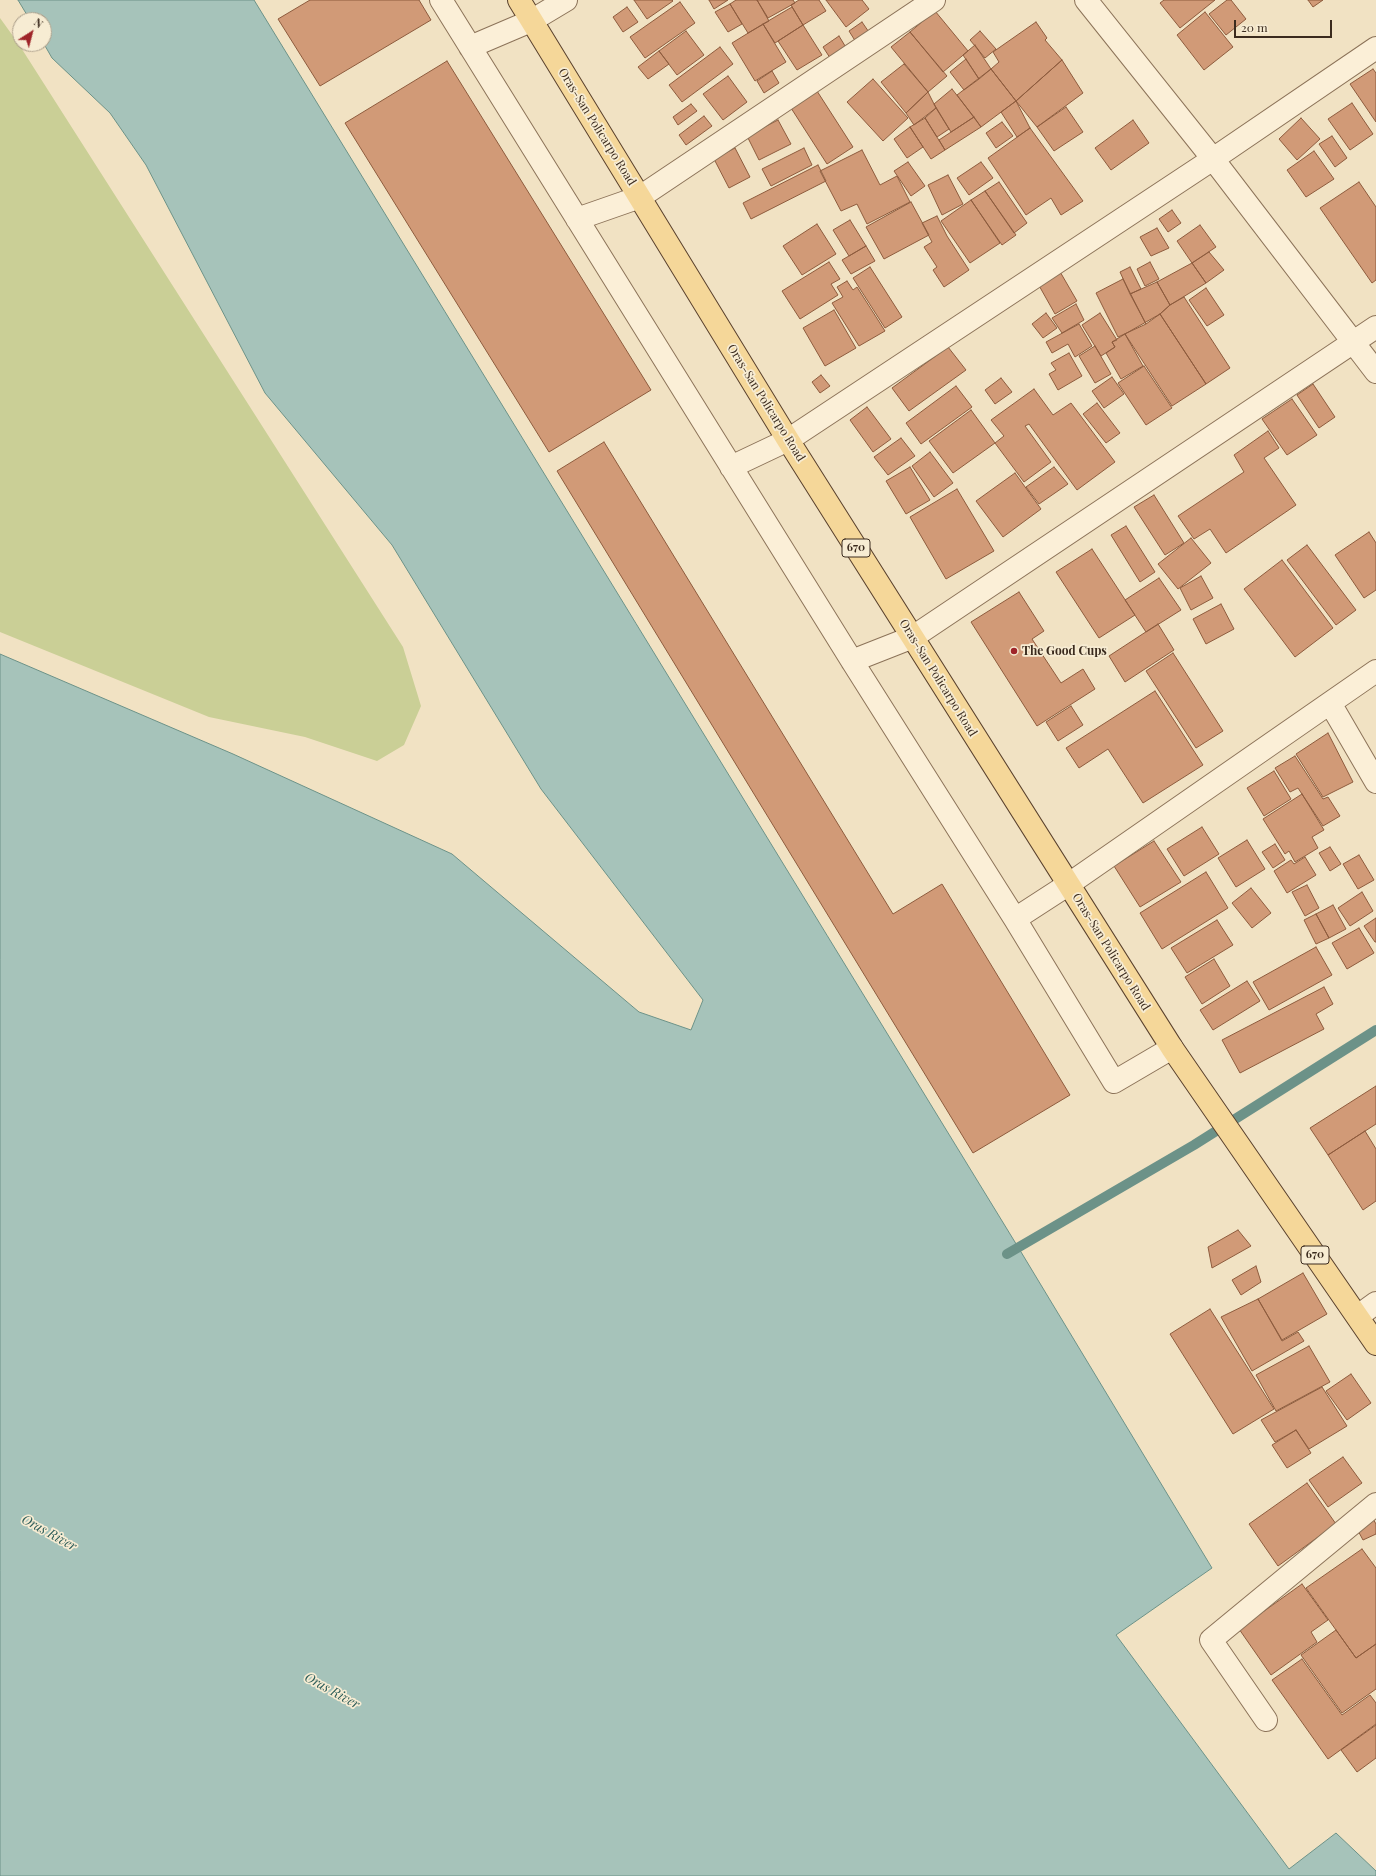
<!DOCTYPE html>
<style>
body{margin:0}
#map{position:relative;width:1376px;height:1876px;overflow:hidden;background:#f1e2c3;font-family:"Playfair Display",serif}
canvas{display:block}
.north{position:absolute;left:12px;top:12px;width:40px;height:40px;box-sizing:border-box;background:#f7ecd3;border:1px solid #ac9f8b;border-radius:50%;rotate:36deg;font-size:11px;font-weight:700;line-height:16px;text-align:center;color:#3b2b1e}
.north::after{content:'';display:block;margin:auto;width:14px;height:18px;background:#9f2529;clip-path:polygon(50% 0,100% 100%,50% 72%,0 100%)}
.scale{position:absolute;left:1234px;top:20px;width:98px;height:18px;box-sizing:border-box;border:2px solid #3b2b1e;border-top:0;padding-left:5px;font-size:12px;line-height:14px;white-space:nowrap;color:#3b2b1e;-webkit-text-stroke:3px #f7ecd3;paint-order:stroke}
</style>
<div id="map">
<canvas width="1376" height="1876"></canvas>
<div class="north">N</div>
<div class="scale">20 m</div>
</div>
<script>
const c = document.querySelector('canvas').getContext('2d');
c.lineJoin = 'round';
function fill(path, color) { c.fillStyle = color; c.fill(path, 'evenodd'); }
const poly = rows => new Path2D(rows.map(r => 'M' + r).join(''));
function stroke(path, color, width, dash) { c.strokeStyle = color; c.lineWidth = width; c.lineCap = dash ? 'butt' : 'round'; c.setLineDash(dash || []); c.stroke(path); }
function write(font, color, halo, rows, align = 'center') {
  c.font = font + ' "Playfair Display",serif'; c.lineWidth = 3.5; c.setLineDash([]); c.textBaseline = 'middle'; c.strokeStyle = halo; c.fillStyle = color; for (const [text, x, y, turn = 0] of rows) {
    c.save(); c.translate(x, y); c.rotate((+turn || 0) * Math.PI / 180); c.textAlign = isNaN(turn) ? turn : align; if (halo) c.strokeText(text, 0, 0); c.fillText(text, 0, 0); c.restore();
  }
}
fill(poly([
 [0,18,18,43,403,647,421,706,404,745,377,761,305,737,209,717,0,632]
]), '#cacf96');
const water = poly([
 [18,0,254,0,1018,1247,1212,1568,1116,1635,1289,1869,1336,1833,1376,1871,1376,1876,0,1876,0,654,233,754,452,854,639,1012,691,1030,703,1000,541,789,392,545,265,393,146,165,110,113,52,58,44,44,44,20,30,20,18,0]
]);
fill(water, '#a6c3ba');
stroke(water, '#6c9288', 1);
stroke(poly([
 [1007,1254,1194,1145,1376,1030]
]), '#6c9288', 10);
const building = poly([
 [310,0,419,0,431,20,320,86,278,19,310,0],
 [634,0,672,0,673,1,647,19,634,0],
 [709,0,728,0,714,9,709,0],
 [736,0,757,0,769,21,748,33,730,4,736,0],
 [757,0,793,0,795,3,768,18,757,0],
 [799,0,819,0,826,11,803,25,791,5,799,0],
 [826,0,862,0,869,9,846,27,826,0],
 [1164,0,1215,0,1180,28,1160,3,1164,0],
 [1227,0,1231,0,1246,19,1226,35,1209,14,1227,0],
 [1308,0,1323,0,1313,7,1308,0],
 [680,2,695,23,645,58,630,37,680,2],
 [730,4,742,24,728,32,715,12,730,4],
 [627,7,638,22,623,32,613,17,627,7],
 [792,7,803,25,775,43,763,24,792,7],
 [935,11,968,51,943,72,910,32,935,11],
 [1205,12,1233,47,1204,70,1177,35,1205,12],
 [862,22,873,38,859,47,849,31,862,22],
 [1036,22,1047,38,1045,40,1062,60,1016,101,991,69,999,62,993,52,1036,22],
 [763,24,786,62,755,81,732,43,763,24],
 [803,25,822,55,797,70,778,41,803,25],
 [686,31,704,55,677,75,659,51,686,31],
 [980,31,996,49,985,58,970,40,980,31],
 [910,32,947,76,928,92,891,47,910,32],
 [839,36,850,54,834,64,823,47,839,36],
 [975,45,991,69,979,79,963,55,975,45],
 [720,47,733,64,682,102,669,85,720,47],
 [659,51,669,64,648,79,638,67,659,51],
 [966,59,979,79,964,90,950,72,966,59],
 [1062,60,1083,93,1037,127,1016,101,1062,60],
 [447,61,651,390,549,452,345,123,447,61],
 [904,64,928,92,906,113,881,82,904,64],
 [991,69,1016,101,981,127,957,95,991,69],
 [1373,69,1376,73,1376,122,1350,84,1373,69],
 [772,71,779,83,764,93,757,81,772,71],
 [728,76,747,102,723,120,703,94,728,76],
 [873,79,908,118,883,141,847,102,873,79],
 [952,89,974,117,951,132,934,104,952,89],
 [817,91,853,147,827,164,791,108,817,91],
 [928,92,936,108,914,125,906,113,928,92],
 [1016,101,1030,128,1017,137,1001,112,1016,101],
 [1352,103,1373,134,1350,150,1328,119,1352,103],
 [691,104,697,111,678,125,673,117,691,104],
 [1066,107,1083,132,1054,151,1037,127,1066,107],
 [936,108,949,129,937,137,925,118,936,108],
 [704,116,712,126,686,145,679,135,704,116],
 [974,117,981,127,945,150,939,140,974,117],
 [925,118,945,150,931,159,910,127,925,118],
 [1301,118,1320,139,1297,160,1279,139,1301,118],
 [778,120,791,144,759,160,747,136,778,120],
 [1133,120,1149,143,1111,170,1095,148,1133,120],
 [1002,122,1013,136,996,148,986,133,1002,122],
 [910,127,923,147,907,158,894,139,910,127],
 [1030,128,1083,201,1061,215,1051,198,1026,215,988,158,1030,128],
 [1332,136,1347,158,1335,167,1319,144,1332,136],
 [735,148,750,177,729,188,714,159,735,148],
 [804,148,812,165,771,186,762,169,804,148],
 [862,150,880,185,897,176,910,202,867,224,857,204,841,211,820,171,862,150],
 [1314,151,1334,179,1306,197,1287,170,1314,151],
 [908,162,925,186,911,196,894,171,908,162],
 [981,162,993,178,969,195,957,178,981,162],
 [818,165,826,181,751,219,743,203,818,165],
 [948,175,963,204,942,215,928,185,948,175],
 [999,182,1027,223,1014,233,985,191,999,182],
 [1359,182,1376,207,1376,280,1372,283,1320,208,1359,182],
 [985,191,1016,235,1002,245,971,200,985,191],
 [971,200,1000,243,970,263,941,221,971,200],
 [911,202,929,235,884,259,866,227,911,202],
 [1172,210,1181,223,1168,232,1159,219,1172,210],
 [937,216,947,236,969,270,944,287,933,270,937,267,924,247,932,242,922,223,937,216],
 [850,220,866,246,849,256,833,230,850,220],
 [817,224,836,254,802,275,783,246,817,224],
 [1200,225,1216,247,1192,263,1177,241,1200,225],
 [1157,228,1169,248,1151,256,1140,237,1157,228],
 [866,246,875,261,851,274,842,260,866,246],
 [1209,252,1224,270,1206,283,1192,263,1209,252],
 [829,262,840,279,831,284,838,295,800,319,782,291,829,262],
 [1150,262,1159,279,1145,286,1137,269,1150,262],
 [1192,263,1206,283,1170,305,1157,282,1192,263],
 [870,267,902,317,885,328,853,278,870,267],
 [1130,267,1141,289,1130,294,1120,272,1130,267],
 [1059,270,1077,301,1055,314,1037,282,1059,270],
 [1123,279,1146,324,1118,337,1096,293,1123,279],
 [847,281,853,290,857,287,885,331,859,346,832,303,843,297,837,287,847,281],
 [1157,282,1170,305,1160,314,1146,324,1130,294,1157,282],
 [1206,288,1224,315,1207,326,1189,300,1206,288],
 [1184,297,1230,368,1206,384,1160,314,1170,305,1184,297],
 [1076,304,1084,320,1062,333,1052,318,1076,304],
 [834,310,856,348,825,366,803,328,834,310],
 [1046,313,1057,328,1043,338,1032,324,1046,313],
 [1100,313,1117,340,1112,342,1115,347,1101,356,1082,325,1100,313],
 [1160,314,1206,384,1172,406,1125,334,1160,314],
 [1079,324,1092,346,1075,357,1068,344,1052,353,1046,342,1079,324],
 [1125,334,1143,366,1121,379,1106,353,1115,347,1112,342,1125,334],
 [1095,346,1111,374,1095,383,1079,356,1095,346],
 [948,347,966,370,909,411,892,388,948,347],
 [1069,353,1082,376,1058,390,1049,374,1056,370,1051,363,1069,353],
 [1144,366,1172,408,1146,425,1118,383,1144,366],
 [821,375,830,386,820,393,812,382,821,375],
 [1112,377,1124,394,1104,408,1092,391,1112,377],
 [1001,378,1012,392,995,404,985,390,1001,378],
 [1313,384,1335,417,1319,428,1297,395,1313,384],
 [956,386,972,407,921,444,906,423,956,386],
 [1034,389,1053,415,1071,403,1115,462,1077,490,1029,424,1025,426,1051,462,1024,482,995,443,1004,436,991,420,1034,389],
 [1292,399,1317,435,1287,455,1262,419,1292,399],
 [1097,403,1120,433,1106,443,1083,414,1097,403],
 [867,407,891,439,873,452,850,420,867,407],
 [971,410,995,443,953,473,929,441,971,410],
 [1268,431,1279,448,1264,458,1296,505,1226,553,1210,529,1194,539,1178,516,1244,472,1234,455,1268,431],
 [901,438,915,456,888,475,874,457,901,438],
 [604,442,893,914,942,884,1070,1095,973,1153,557,471,604,442],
 [930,452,953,483,934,497,912,466,930,452],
 [910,467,930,500,906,514,886,481,910,467],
 [1054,467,1068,484,1039,504,1026,487,1054,467],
 [1015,473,1041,509,1003,537,976,501,1015,473],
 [957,489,994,551,946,579,910,517,957,489],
 [1154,495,1184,543,1165,555,1134,507,1154,495],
 [1126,526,1155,572,1140,582,1111,535,1126,526],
 [1369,532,1376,543,1376,590,1364,598,1335,555,1369,532],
 [1191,538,1211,563,1178,589,1158,564,1191,538],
 [1307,545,1356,610,1336,625,1287,560,1307,545],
 [1092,549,1135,615,1099,638,1056,572,1092,549],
 [1282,560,1333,628,1295,657,1244,589,1282,560],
 [1201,576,1213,598,1191,610,1180,588,1201,576],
 [1159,578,1181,610,1146,632,1125,600,1159,578],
 [1019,592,1044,631,1032,639,1061,683,1083,669,1095,689,1037,726,971,622,1019,592],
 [1221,604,1234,629,1206,644,1193,619,1221,604],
 [1158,624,1174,650,1125,682,1109,656,1158,624],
 [1173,653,1223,731,1196,748,1146,671,1173,653],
 [1155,691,1203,765,1143,803,1108,749,1079,768,1066,748,1155,691],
 [1071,706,1083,725,1058,741,1046,722,1071,706],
 [1328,733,1353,782,1323,797,1296,754,1328,733],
 [1295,756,1323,799,1328,797,1340,816,1323,826,1298,788,1290,792,1275,768,1295,756],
 [1274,771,1291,799,1264,816,1247,788,1274,771],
 [1302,794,1324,830,1312,837,1318,848,1295,862,1289,851,1285,854,1263,819,1302,794],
 [1202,827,1219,854,1184,876,1167,849,1202,827],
 [1247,840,1265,869,1236,887,1218,858,1247,840],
 [1154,841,1181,882,1140,907,1114,866,1154,841],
 [1275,844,1285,860,1273,868,1262,852,1275,844],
 [1330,847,1341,864,1330,871,1319,853,1330,847],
 [1359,855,1374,880,1358,889,1343,864,1359,855],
 [1305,857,1316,875,1287,893,1274,871,1291,860,1294,864,1305,857],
 [1206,872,1228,908,1162,949,1140,913,1206,872],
 [1307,885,1319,908,1305,916,1292,892,1307,885],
 [1251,888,1271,913,1252,928,1232,903,1251,888],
 [1362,892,1373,911,1350,926,1338,908,1362,892],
 [1333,905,1346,929,1329,938,1316,914,1333,905],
 [1316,914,1329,938,1316,944,1304,920,1316,914],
 [1376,918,1376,942,1375,942,1364,926,1376,918],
 [1217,920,1233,945,1187,973,1171,948,1217,920],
 [1359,928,1374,953,1347,969,1332,943,1359,928],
 [1316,947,1332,975,1269,1010,1253,982,1316,947],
 [1214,959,1230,986,1202,1004,1185,977,1214,959],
 [1247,981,1260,1001,1213,1030,1200,1010,1247,981],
 [1324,987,1333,1004,1316,1014,1324,1029,1240,1073,1222,1040,1324,987],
 [1376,1086,1376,1124,1328,1155,1310,1128,1376,1086],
 [1365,1131,1376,1149,1376,1201,1363,1210,1328,1155,1365,1131],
 [1238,1230,1251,1246,1212,1268,1208,1247,1238,1230],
 [1256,1266,1261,1282,1241,1295,1232,1280,1256,1266],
 [1303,1273,1327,1314,1282,1340,1258,1299,1303,1273],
 [1258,1299,1282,1341,1298,1332,1304,1341,1252,1371,1221,1317,1258,1299],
 [1210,1309,1274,1409,1233,1434,1170,1334,1210,1309],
 [1309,1346,1330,1382,1276,1411,1256,1375,1309,1346],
 [1351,1374,1371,1403,1347,1420,1326,1391,1351,1374],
 [1322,1387,1347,1426,1309,1449,1296,1430,1275,1442,1261,1420,1322,1387],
 [1296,1430,1311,1453,1287,1468,1272,1445,1296,1430],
 [1343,1457,1362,1483,1328,1507,1309,1480,1343,1457],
 [1307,1483,1336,1524,1278,1566,1249,1524,1307,1483],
 [1372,1517,1376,1524,1376,1534,1363,1540,1356,1527,1372,1517],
 [1362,1549,1376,1568,1376,1644,1356,1658,1306,1588,1362,1549],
 [1302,1584,1328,1620,1311,1632,1317,1642,1271,1675,1239,1629,1302,1584],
 [1336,1630,1356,1658,1376,1644,1376,1689,1342,1713,1301,1655,1336,1630],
 [1302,1659,1342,1715,1370,1695,1376,1703,1376,1724,1328,1759,1272,1680,1302,1659],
 [1376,1725,1376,1758,1357,1772,1341,1750,1376,1725]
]);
fill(building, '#d19a77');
stroke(building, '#8d5b3d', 1);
const minor = poly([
 [441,0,852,661,1015,919,1114,1082,1172,1048],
 [1086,0,1213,159,1376,372],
 [470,47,531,21,566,0],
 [577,219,640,197,934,0],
 [731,467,788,440,1213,159,1376,48],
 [852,661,913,637,1376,327],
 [1330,703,1376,782],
 [1015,919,1069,884,1376,671],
 [1358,1316,1376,1303],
 [1266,1720,1211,1640,1376,1504]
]);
const major = poly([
 [519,0,788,440,1172,1048,1376,1344]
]);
stroke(minor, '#8c7359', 24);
stroke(major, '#5a412d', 24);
stroke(minor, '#fbefd7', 22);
stroke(major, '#f5d799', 22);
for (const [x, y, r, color] of [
 [1014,651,4,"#9f2529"]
]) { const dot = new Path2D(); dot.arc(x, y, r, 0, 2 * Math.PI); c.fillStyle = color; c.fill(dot); stroke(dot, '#f7ecd3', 1.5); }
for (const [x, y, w] of [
 [856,548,28],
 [1315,1255,28]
]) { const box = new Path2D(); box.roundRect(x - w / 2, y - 9, w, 18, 3); c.fillStyle = '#f7ecd3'; c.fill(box); stroke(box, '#3b2b1e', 1); }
write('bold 11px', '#3b2b1e', null, [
 ["670",856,548],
 ["670",1315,1255]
]);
write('12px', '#3b2b1e', '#f7ecd3', [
 ["Oras-San Policarpo Road",597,127,58],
 ["Oras-San Policarpo Road",766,403,58],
 ["Oras-San Policarpo Road",938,678,58],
 ["Oras-San Policarpo Road",1111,952,58]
]);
write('bold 12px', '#3b2b1e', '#f7ecd3', [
 ["The Good Cups",1022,651]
], 'left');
write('italic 13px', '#2c5c58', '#f7ecd3', [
 ["Oras River",49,1533,29],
 ["Oras River",332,1691,29]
]);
</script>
